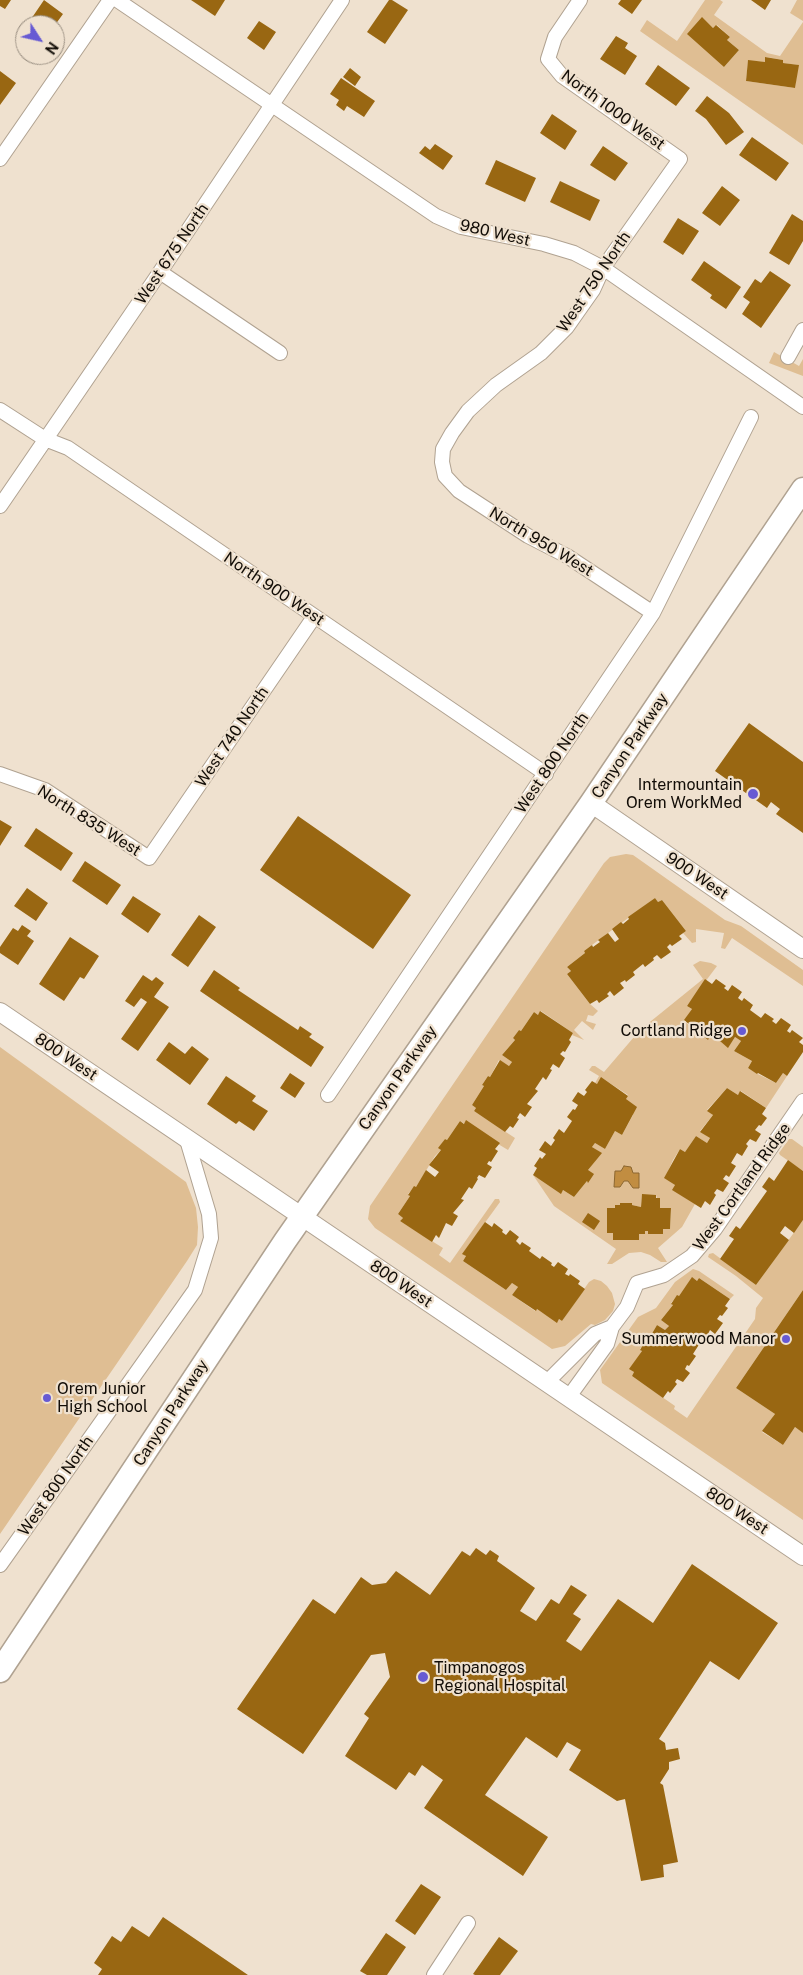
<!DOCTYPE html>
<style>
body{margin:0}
#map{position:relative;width:803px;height:1975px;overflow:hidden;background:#efe1cf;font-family:"Public Sans",sans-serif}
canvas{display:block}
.north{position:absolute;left:15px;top:15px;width:50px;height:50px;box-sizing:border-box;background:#efe1cf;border:1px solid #978c7f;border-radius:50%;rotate:125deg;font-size:14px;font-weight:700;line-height:20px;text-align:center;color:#120d07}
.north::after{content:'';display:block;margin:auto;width:18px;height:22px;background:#675ad3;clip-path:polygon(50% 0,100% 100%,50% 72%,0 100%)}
</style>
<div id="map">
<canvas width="803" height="1975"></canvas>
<div class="north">N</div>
</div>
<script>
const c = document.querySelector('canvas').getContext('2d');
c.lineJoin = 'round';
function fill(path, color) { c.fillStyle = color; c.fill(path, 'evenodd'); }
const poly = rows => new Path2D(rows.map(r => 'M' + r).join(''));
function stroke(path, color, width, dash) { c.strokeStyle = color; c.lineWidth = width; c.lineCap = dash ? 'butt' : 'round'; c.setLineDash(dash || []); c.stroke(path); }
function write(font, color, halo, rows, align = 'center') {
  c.font = font + ' "Public Sans",sans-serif'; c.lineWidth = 4.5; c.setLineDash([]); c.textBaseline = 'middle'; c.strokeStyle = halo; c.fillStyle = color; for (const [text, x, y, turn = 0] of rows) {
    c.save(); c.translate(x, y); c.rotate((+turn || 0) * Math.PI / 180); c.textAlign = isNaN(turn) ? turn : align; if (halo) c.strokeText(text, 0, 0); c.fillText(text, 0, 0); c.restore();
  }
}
fill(poly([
 [705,0,720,0,723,2,714,15,767,53,780,56,803,22,803,145,640,31,647,20,677,41],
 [702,18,713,28,717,25,730,37,727,40,739,50,724,67],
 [766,57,783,60,783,63,798,65,795,88,746,81,748,61,765,62],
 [797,0,803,0,803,21,790,13],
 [774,352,799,366,803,359,803,376,769,363],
 [626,854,633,855,725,920,741,926,803,970,803,986,732,938,725,949,721,948,724,933,696,929,696,942,692,943,683,933,686,931,662,900,658,902,655,898,592,945,584,951,585,953,567,967,571,971,567,974,590,1004,598,1011,593,1016,588,1015,586,1021,596,1024,593,1030,582,1021,574,1030,584,1040,572,1035,573,1033,541,1011,538,1015,534,1012,521,1031,519,1030,513,1038,515,1040,502,1055,512,1062,509,1066,499,1060,490,1077,488,1076,482,1085,484,1086,472,1105,476,1108,474,1111,515,1138,508,1150,460,1121,447,1140,445,1139,439,1148,441,1150,435,1156,416,1187,414,1187,408,1194,410,1196,398,1214,403,1218,400,1221,443,1248,439,1255,450,1263,495,1199,499,1199,500,1202,463,1253,466,1256,463,1261,506,1290,512,1283,518,1287,512,1295,535,1311,537,1309,557,1322,559,1319,562,1321,589,1282,594,1279,601,1281,607,1286,612,1293,615,1304,613,1311,605,1320,595,1325,591,1324,565,1346,552,1349,375,1228,368,1219,370,1206,604,863,610,857],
 [700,961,711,963,717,966,687,1006,692,1009,684,1021,708,1040,712,1034,728,1047,735,1037,741,1041,734,1051,752,1061,748,1068,756,1073,776,1083,783,1073,787,1076,766,1108,741,1091,738,1095,727,1088,707,1110,713,1115,700,1131,710,1138,707,1143,696,1136,685,1152,680,1149,673,1160,665,1178,675,1185,673,1190,695,1204,682,1227,658,1248,667,1262,661,1262,650,1255,641,1252,629,1253,612,1264,607,1264,616,1249,554,1206,533,1175,560,1193,563,1190,574,1197,587,1181,588,1182,588,1170,601,1153,592,1147,595,1143,605,1149,615,1131,622,1135,633,1115,626,1099,628,1095,602,1078,597,1084,595,1083,599,1076,589,1070,592,1066,595,1066,604,1072,640,1030,703,979,693,965],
 [642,1195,656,1195,660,1208,671,1208,670,1229,663,1229,663,1234,648,1234,648,1231,645,1231,645,1234,639,1234,638,1240,613,1240,615,1205,620,1205,621,1203,632,1203,632,1205,641,1207],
 [0,1047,186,1182,196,1208,198,1227,197,1245,187,1261,0,1534],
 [789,1139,792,1139,803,1147,803,1171,780,1155,779,1153],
 [803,1220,803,1290,736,1388,775,1414,762,1432,783,1445,795,1427,803,1433,803,1520,602,1383,600,1370,638,1317,656,1308,675,1282,693,1269,699,1271,734,1295,730,1299,699,1278,697,1281,692,1278,679,1296,677,1296,671,1303,673,1305,661,1320,669,1326,665,1330,657,1325,647,1342,645,1341,640,1349,642,1351,630,1369,634,1372,632,1376,675,1406,674,1409,687,1418,755,1319,756,1308,763,1298,736,1276,708,1257,709,1254,713,1253,756,1285]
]), '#dfbe93');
const water = poly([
 [624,1166,631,1167,633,1173,639,1173,639,1188,633,1188,628,1181,624,1181,620,1187,614,1187,615,1171,621,1171,624,1166]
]);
fill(water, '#c18d41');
stroke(water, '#8c6730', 1);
fill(poly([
 [0,0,11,0,5,9,0,6],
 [44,0,63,14,55,25,27,25],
 [191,0,225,0,215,16],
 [389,0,392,0,408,10,385,44,367,32],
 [621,0,642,0,632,14,618,4],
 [751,0,771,0,765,10],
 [702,17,713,28,716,25,730,37,727,40,739,50,724,67,687,34],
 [259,21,276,32,264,50,247,38],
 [616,36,628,43,625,48,637,56,625,75,600,59],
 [765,57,783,60,783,63,799,65,795,88,746,81,748,60,765,62],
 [658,65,690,88,676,106,645,84],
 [350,68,361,77,355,86,343,77],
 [0,71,16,83,0,105],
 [341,78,375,101,364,117,347,106,344,111,336,105,339,100,330,94],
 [707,96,729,113,744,132,726,145,706,119,695,111],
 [552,114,577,131,565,150,540,133],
 [752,137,789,163,776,181,739,155],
 [435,144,453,156,443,170,419,153,425,146,430,150],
 [603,146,628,163,615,181,590,165],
 [496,160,536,178,525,202,485,184],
 [560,181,600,200,590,221,550,202],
 [722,186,740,200,720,226,702,213],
 [792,214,803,221,803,241,789,265,769,253],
 [678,218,699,231,683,255,663,242],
 [704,261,741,287,726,309,710,298,712,295,691,280],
 [770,271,791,285,761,328,742,314,750,302,743,297,755,279,761,283],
 [749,723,803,762,803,833,776,814,780,809,771,802,767,808,715,771],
 [298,816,411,895,373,949,260,870],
 [0,820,12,827,0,846],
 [36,828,73,853,61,871,24,846],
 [85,861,121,885,107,905,72,881],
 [27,888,48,903,36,921,14,906],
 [133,896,161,914,148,933,121,914],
 [655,898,658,902,662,900,686,931,679,936,682,939,672,946,670,944,667,947,671,952,661,959,657,955,653,958,654,960,645,967,643,964,633,972,635,975,626,982,625,980,620,983,624,988,614,996,610,991,607,994,609,996,599,1003,597,1000,590,1004,567,974,571,971,567,967,585,953,584,951,592,945,593,947,600,942,598,940,608,933,615,942,619,939,612,929,621,922,623,924,629,919,628,917],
 [199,915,216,927,188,967,171,955],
 [22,925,31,931,27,936,34,941,18,965,0,953,0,947,13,928,18,931],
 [70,937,99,956,84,979,80,977,64,1001,39,984],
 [214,970,240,988,238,990,298,1030,300,1026,312,1034,309,1037,324,1047,311,1067,200,991],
 [143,975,152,981,156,977,164,983,154,997,169,1007,138,1051,121,1039,147,1002,141,998,134,1007,125,1001],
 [705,979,712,984,716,979,726,986,724,988,728,991,732,985,742,992,738,998,742,1001,744,998,753,1005,750,1010,761,1018,765,1013,774,1019,772,1021,776,1024,781,1018,791,1025,787,1031,790,1033,792,1030,803,1038,799,1042,803,1045,803,1052,787,1076,783,1073,776,1083,758,1073,757,1074,748,1068,752,1061,734,1051,741,1041,735,1037,728,1048,712,1034,708,1040,684,1020,692,1009,687,1006],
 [540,1011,573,1033,569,1040,571,1042,565,1052,563,1051,560,1054,565,1058,559,1068,553,1064,550,1069,552,1070,546,1080,543,1077,535,1089,538,1091,527,1104,532,1107,525,1117,520,1113,517,1118,519,1119,513,1128,510,1126,505,1132,474,1111,476,1108,472,1105,484,1086,482,1085,488,1076,490,1077,500,1060,509,1066,512,1062,502,1055,515,1040,513,1038,519,1030,521,1031,534,1012,538,1015],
 [169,1042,185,1054,192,1046,209,1059,190,1085,156,1060],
 [290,1073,305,1083,295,1098,280,1088],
 [226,1076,256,1096,252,1101,268,1111,254,1131,239,1121,236,1124,207,1104],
 [601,1077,628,1096,626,1099,637,1107,622,1135,615,1131,605,1149,595,1143,592,1147,602,1153,588,1170,594,1174,588,1183,587,1181,574,1197,563,1190,561,1194,533,1175,537,1168,534,1166,540,1157,542,1159,546,1154,539,1150,545,1141,551,1146,555,1140,553,1138,559,1129,564,1133,572,1121,567,1117,573,1109,575,1110,578,1105,572,1101,578,1092,584,1096,587,1092,585,1090,592,1081,597,1084],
 [727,1088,738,1095,740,1091,766,1108,762,1114,767,1118,761,1126,759,1125,755,1130,761,1134,756,1142,750,1139,746,1144,748,1146,742,1156,737,1153,731,1163,736,1166,729,1177,726,1175,723,1179,729,1183,723,1192,717,1189,714,1193,716,1195,710,1205,705,1201,701,1208,672,1190,675,1185,664,1178,680,1149,685,1152,696,1136,707,1143,710,1138,700,1132,713,1115,707,1111],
 [466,1120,500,1143,495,1149,498,1151,491,1162,489,1161,487,1164,492,1167,485,1178,479,1175,477,1178,478,1179,472,1189,469,1187,461,1199,464,1200,453,1213,458,1216,452,1226,446,1223,439,1238,436,1235,432,1242,400,1221,403,1218,398,1214,410,1196,408,1195,414,1186,416,1187,426,1170,435,1177,439,1172,429,1165,441,1150,438,1148,445,1139,447,1140,460,1121,464,1124],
 [788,1160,803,1171,803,1220,794,1233,785,1226,780,1233,789,1240,756,1285,720,1259,734,1239,729,1236,736,1226,740,1229,767,1191,762,1187,769,1177,774,1181],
 [642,1194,656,1195,656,1198,660,1198,660,1208,671,1208,670,1229,663,1229,663,1234,648,1234,648,1231,645,1231,645,1234,639,1234,639,1240,613,1240,613,1233,607,1233,607,1208,615,1208,615,1205,620,1205,620,1203,632,1203,632,1205,641,1207],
 [588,1213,600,1221,594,1230,582,1222],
 [485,1222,492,1227,494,1223,503,1230,502,1232,506,1235,510,1230,519,1237,516,1241,520,1245,522,1242,531,1248,529,1251,540,1259,542,1256,552,1263,551,1265,554,1267,558,1262,568,1269,565,1274,569,1276,570,1274,580,1281,578,1284,585,1289,562,1321,559,1319,557,1323,537,1309,536,1311,512,1295,518,1287,512,1283,506,1290,463,1261,466,1256,462,1254],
 [692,1277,697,1281,699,1278,730,1299,725,1306,728,1308,722,1316,720,1315,717,1319,723,1323,715,1334,710,1330,708,1334,710,1335,703,1345,700,1343,693,1354,696,1356,689,1366,687,1365,685,1369,690,1373,683,1382,677,1379,675,1382,677,1384,670,1393,668,1391,663,1398,632,1376,634,1372,629,1369,642,1351,640,1350,645,1341,647,1342,657,1325,665,1330,669,1326,661,1320,673,1305,671,1304,677,1295,679,1296],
 [803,1290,803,1433,795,1427,783,1445,762,1431,775,1414,736,1388],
 [476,1548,486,1555,490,1550,499,1556,497,1561,535,1588,520,1611,536,1621,551,1599,559,1604,571,1585,587,1595,573,1614,581,1619,566,1641,581,1651,618,1599,653,1623,692,1564,778,1623,739,1680,710,1661,659,1739,665,1743,666,1750,678,1748,680,1759,669,1762,669,1769,660,1783,663,1785,678,1862,663,1865,664,1877,641,1881,625,1799,617,1801,569,1770,581,1750,567,1742,557,1758,526,1737,485,1795,548,1837,523,1876,424,1808,443,1780,422,1765,415,1776,409,1772,396,1790,345,1756,369,1718,364,1714,390,1677,385,1653,371,1655,303,1754,237,1709,313,1599,335,1614,361,1577,372,1585,386,1583,396,1571,430,1595,462,1551,470,1556],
 [421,1884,441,1897,415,1935,395,1921],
 [163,1917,248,1975,98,1975,102,1969,94,1963,112,1936,121,1942,132,1926,149,1937],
 [386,1933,406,1947,387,1975,367,1975,360,1971],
 [499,1937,518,1951,500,1975,475,1975,473,1974]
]), '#996712');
const minor = poly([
 [117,0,436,216,461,227,544,244,574,253,603,268,803,407],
 [580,0,555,37,548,59,562,76,680,159,603,268,593,290,567,327,541,353,496,385,468,411,452,433,443,449,442,462,445,476,459,491,528,536,567,556,653,613],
 [0,159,110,0],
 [160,272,280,353],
 [788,357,803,330],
 [0,410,45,439,68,448,546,774],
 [0,506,160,272,342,0],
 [0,774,45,790,149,858,314,617],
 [328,1095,653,613,751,417],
 [546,1383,595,1334,612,1327,627,1307,637,1283,664,1275,692,1256,715,1229,803,1101],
 [568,1398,607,1344,612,1327],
 [0,1565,195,1290,211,1238,209,1214,187,1140],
 [434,1975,468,1923]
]);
const tertiary = poly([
 [591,803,803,949],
 [0,1012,803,1556]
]);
const trunk = poly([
 [0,1671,285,1241,591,803,803,489]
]);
stroke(minor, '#b0a291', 16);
stroke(tertiary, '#b0a291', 20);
stroke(trunk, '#b0a291', 25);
stroke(minor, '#fff', 14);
stroke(tertiary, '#fff', 18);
stroke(trunk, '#fff', 22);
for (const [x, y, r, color] of [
 [753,794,6,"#675ad3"],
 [742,1031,5,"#675ad3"],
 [786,1339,5,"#675ad3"],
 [47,1398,5,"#675ad3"],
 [423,1677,6,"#675ad3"]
]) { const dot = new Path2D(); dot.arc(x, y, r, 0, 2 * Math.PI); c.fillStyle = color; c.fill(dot); stroke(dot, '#efe1cf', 2); }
write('16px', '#120d07', '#efe1cf', [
 ["North 1000 West",613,110,36],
 ["980 West",495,233,13],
 ["West 675 North",172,254,-56],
 ["West 750 North",594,282,-56],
 ["North 950 West",541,542,31],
 ["North 900 West",274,589,34],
 ["West 740 North",232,737,-56],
 ["Canyon Parkway",630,746,-56],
 ["West 800 North",552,763,-56],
 ["North 835 West",89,821,32],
 ["900 West",697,876,34],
 ["800 West",66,1057,34],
 ["Canyon Parkway",398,1078,-55],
 ["West Cortland Ridge",742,1187,-54],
 ["800 West",401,1284,34],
 ["Canyon Parkway",171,1413,-57],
 ["West 800 North",56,1486,-55],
 ["800 West",737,1511,34]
]);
write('16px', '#120d07', '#efe1cf', [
 ["Intermountain",742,785],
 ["Orem WorkMed",742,803],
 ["Cortland Ridge",732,1031],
 ["Summerwood Manor",776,1339],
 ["Orem Junior",57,1389,"left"],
 ["High School",57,1407,"left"],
 ["Timpanogos",434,1668,"left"],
 ["Regional Hospital",434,1686,"left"]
], 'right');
</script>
